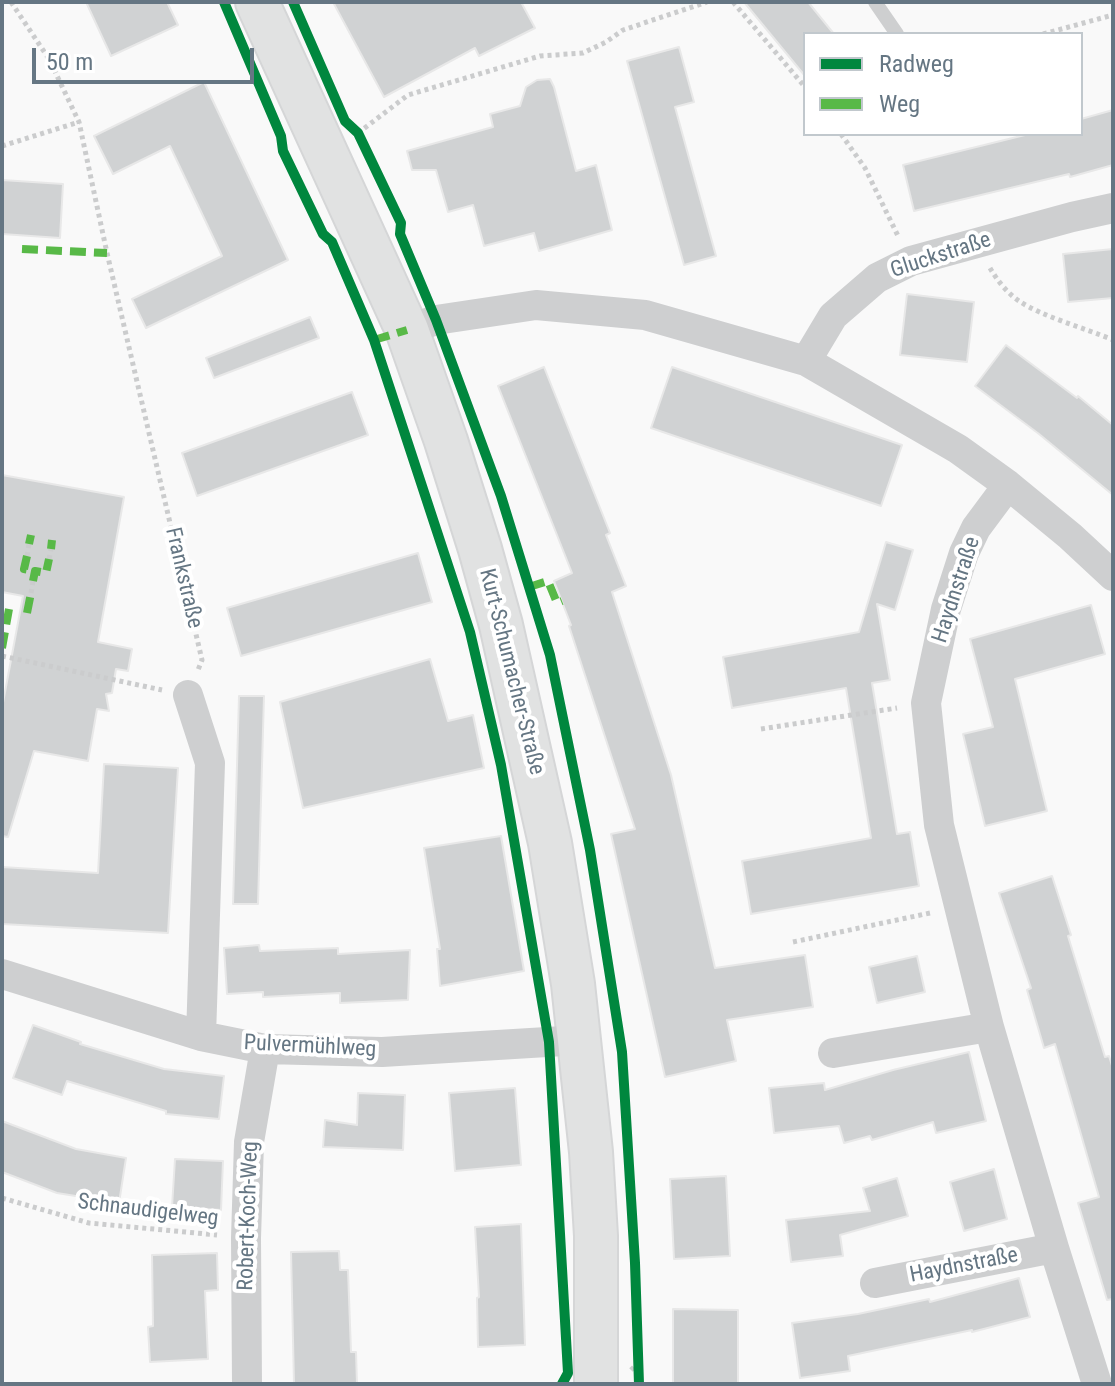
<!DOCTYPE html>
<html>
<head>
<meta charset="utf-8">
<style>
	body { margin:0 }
	#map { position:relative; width:1115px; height:1386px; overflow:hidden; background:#f9f9f9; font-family:"Roboto Condensed",sans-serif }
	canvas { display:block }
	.frame { position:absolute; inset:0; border:4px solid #657683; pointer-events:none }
	.legend { position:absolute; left:803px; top:32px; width:280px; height:104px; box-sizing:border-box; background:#fff; border:2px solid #c1c8cd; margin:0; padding:10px 14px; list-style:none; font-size:24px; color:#657683 }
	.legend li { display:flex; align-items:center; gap:16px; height:40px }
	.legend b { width:40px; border:2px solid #c1c8cd }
	.scale { position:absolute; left:32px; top:48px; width:222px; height:36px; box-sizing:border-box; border:4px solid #657683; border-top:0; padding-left:10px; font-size:24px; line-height:28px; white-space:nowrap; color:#657683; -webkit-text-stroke:6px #fff; paint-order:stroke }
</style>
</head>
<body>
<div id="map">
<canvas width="1115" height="1386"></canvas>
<div class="frame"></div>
<ul class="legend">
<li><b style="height:10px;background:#00873e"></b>Radweg</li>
<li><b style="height:10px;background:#58b947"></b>Weg</li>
</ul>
<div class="scale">50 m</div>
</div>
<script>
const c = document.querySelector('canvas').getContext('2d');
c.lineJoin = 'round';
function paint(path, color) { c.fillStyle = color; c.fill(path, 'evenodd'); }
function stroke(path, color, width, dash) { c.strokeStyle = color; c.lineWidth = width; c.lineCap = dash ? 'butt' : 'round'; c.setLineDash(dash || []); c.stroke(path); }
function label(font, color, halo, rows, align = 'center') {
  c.font = font + ' "Roboto Condensed",sans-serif'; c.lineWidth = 8; c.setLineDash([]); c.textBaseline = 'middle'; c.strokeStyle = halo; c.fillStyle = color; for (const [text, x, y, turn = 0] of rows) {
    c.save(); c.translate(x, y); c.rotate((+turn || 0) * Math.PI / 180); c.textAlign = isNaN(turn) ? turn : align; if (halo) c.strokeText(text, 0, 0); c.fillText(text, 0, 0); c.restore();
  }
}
const building = new Path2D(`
	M86,2h81l11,23 -67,31z
	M333,2h188l14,26 -56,28 -4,-8 -91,49z
	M744,2h64l26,32h-29v42z
	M679,47l15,55 -19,5 41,149 -32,9 -57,-204z
	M550,79l4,8 22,84 20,-6 16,65 -73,21 -5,-18 -50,13 -11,-41 -25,7 -12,-42h-24l-5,-19 86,-24 -3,-13 30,-8 6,-19 11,-7z
	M204,82l84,178 -142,68 -14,-29 90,-43 -52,-110 -57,28 -19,-38z
	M1113,110v55l-43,12 -1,-3 -155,37 -11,-46 126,-31h52v-15z
	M2,180l61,4 -3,54 -58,-4z
	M1113,249v49l-45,4 -5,-48z
	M907,294l67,8 -7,60 -67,-7z
	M310,317l9,21 -105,40 -8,-20z
	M1006,345l71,53 1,-2 35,29v70l-74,-61 -64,-48z
	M544,367l66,166 -4,2 20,51 -14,6 59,183 44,193 90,-13 8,52 -86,13 9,41 -71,16 -54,-243 24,-5 -66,-203 2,-1 -17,-44 18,-8 -74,-187z
	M672,367l230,78 -21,61 -230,-78z
	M352,392l16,43 -171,61 -15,-43z
	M2,475l122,22 -26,145 34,7 -4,22 -12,-2 -4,24 -6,1 3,17 -12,-2 -9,52 -54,-10 -26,86 -6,-1v-128l21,-112 -21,-4z
	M886,542l27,8 -18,60 -18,-6 13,76 -18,3 25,151 13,-2 9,54 -168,28 -9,-53 129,-23 -25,-150 -114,20 -9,-51 136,-25z
	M418,553l14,49 -191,54 -14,-48z
	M1091,605l14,49 -90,25 32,132 -62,15 -22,-92 30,-7 -23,-88z
	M430,659l18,62 25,-6 11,53 -181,40 -23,-106z
	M239,696h25l-6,208h-25z
	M104,764l74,4 -10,165 -166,-9v-57l96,6z
	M501,836l23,135 -84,15 -3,-37h3l-16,-101z
	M1052,876l19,59 -3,1 37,121 4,-1 4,13v230l-6,1 -29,-97 21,-6 -44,-153 -11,4 -17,-58 4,-2 -32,-95z
	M259,945l1,6 78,-3v6l72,-4 -2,50 -68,3v-10l-77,4v-5l-36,2 -3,-46z
	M917,956l8,36 -48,11 -8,-36z
	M33,1025l48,17 -1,2 84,25 60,7 -5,43 -53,-5v-3l-99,-30 -5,14 -49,-17z
	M969,1052l17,69 -50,12 -3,-11 -61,18 -2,-4 -26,7 -5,-17 -65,7 -5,-45 55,-5 1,7 68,-20z
	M515,1088l6,77 -66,6 -6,-78z
	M358,1093l47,2 -2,55 -80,-3 2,-27 32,5z
	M2,1121l74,28 50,9 -7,45 -62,-10 -55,-21z
	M175,1159l48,2 -2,49 -49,-3z
	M994,1169l13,50 -43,12 -14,-49z
	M726,1176l4,80 -56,3 -4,-80z
	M897,1178l11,38 -68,19 3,21 -52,6 -5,-42 84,-9 -7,-23z
	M521,1224l4,121 -47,2 -1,-49 2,-1 -4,-70z
	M339,1251l1,19h8l3,82h5l1,32h-63l-3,-132z
	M217,1253l1,37 -13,1 3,68 -58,3 -2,-35 5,-1 -1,-71z
	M1019,1278l11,39 -58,15v-2l-124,26 2,15 -50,7 -8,-55 66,-9 71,-15 1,3z
	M673,1309l65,1v74h-65z`);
paint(building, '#d0d2d3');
stroke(building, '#e8e8e8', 2);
const secondary = new Path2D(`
	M257,2l150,328 39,111 34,108 21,76 49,218 23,141 18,168 5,84v148`);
stroke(secondary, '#d5d6d7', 46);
stroke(new Path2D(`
	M11,2l38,57 30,63 28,131 95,407 -4,10
	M733,2l72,85
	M1043,34l70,-19
	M358,133l50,-38 132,-39 43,-3 23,-11 17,-12 84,-28
	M841,134l24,34 34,70
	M2,146l77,-24
	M990,268c7,12 17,25 29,33 24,16 66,27 94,39
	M27,556l2,-12
	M49,559l2,-10
	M31,593l2,-12
	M2,656l160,34
	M761,729l136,-21
	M793,942l137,-29
	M2,1198l87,25 128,12
	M631,1370l9,-9`), '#cbcccd', 5, [4, 4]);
stroke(new Path2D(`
	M875,2l22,32`), '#cecfd0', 14);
stroke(new Path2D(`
	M407,330l29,-10 100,-15 109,10 161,46 152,88 50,36 62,51 43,40
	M806,361l27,-45 44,-38 34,-17 161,-44 41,-9
	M1008,485l-32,43 -12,25 -18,56 -20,94 13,122 50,202 65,221 43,136
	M188,695l22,68 -9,273
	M2,974l199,62 64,13 117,3 198,-12
	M833,1053l156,-26
	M875,1283l179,-35
	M247,1384l-1,-146 3,-96 16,-93`), '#cecfd0', 30);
stroke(secondary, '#e1e2e2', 42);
stroke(new Path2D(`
	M22,249l85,4
	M374,340l33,-10
	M29,544l2,-9
	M51,549l1,-9
	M27,556l-3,13 11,2
	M33,581l2,-10 11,2 3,-14
	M529,587l19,-6 9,22 5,-2
	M27,613l4,-20
	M2,648l7,-39`), '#58b947', 8, [16, 8]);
stroke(new Path2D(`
	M224,2l57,134 2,15 40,83 9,8 42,98 96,292 31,133 48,277 19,331 -6,11
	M293,2l52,119 13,12 43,90 -1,11 36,86 65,176 49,159 40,195 32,202 13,211 4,121`), '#00873e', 10);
label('22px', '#657683', '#fff', [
	["Gluckstraße",941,256,-18],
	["Frankstraße",183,578,77],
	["Haydnstraße",957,590,-72],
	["Kurt-Schumacher-Straße",511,672,76],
	["Pulvermühlweg",310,1047,3],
	["Schnaudigelweg",148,1211,7],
	["Robert-Koch-Weg",249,1216,-88],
	["Haydnstraße",964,1266,-11]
]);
</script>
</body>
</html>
